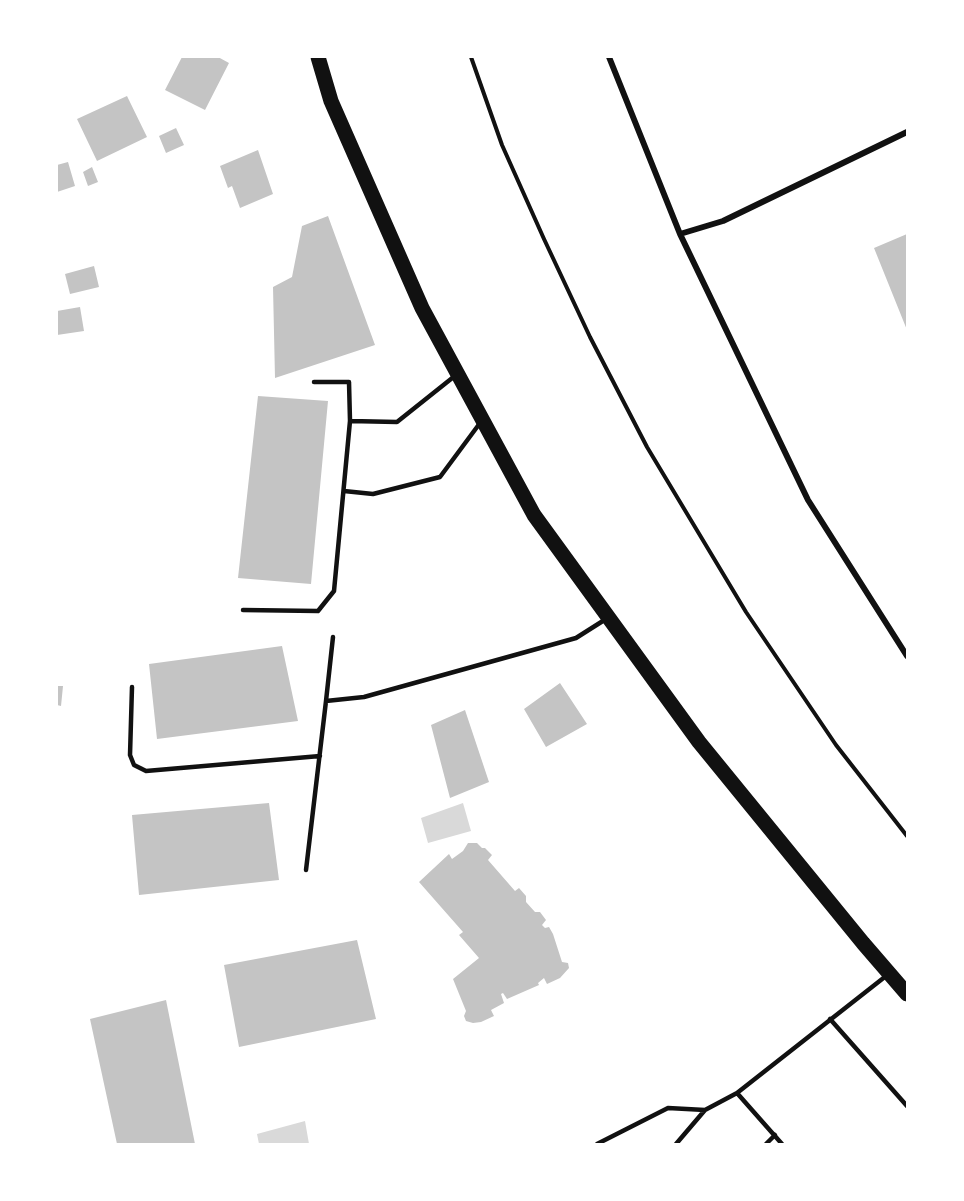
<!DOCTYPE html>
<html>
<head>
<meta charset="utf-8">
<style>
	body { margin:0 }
	#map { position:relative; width:964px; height:1201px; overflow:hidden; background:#fff; font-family:Manrope,sans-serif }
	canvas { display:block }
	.frame { position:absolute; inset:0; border:58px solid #fff; pointer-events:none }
</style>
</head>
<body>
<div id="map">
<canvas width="964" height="1201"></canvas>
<div class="frame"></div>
</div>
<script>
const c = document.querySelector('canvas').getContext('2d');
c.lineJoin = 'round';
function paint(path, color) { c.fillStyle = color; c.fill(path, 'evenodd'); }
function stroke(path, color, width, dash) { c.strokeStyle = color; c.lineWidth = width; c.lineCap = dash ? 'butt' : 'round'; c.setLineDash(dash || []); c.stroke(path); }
paint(new Path2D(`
	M463,803l8,28 -43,12 -7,-25z
	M305,1121l4,23h-50l-2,-10z`), '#d9d9d9');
paint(new Path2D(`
	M182,57h36l11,6 -24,47 -40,-20z
	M127,96l20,41 -50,24 -20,-42z
	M176,128l8,17 -18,8 -7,-17z
	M258,150l15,44 -33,14 -8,-22 -4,2 -8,-22z
	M68,162l7,24 -18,6v-27z
	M92,167l6,15 -10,4 -5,-14z
	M328,216l47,129 -100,33 -2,-91 19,-10 10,-51z
	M907,234v96l-33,-82z
	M94,266l5,21 -29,7 -5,-20z
	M80,307l4,24 -27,4v-24z
	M258,396l70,5 -17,183 -73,-6z
	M282,646l16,75 -141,18 -8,-75z
	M560,683l27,41 -41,23 -22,-38z
	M57,686h6l-2,20 -4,-1z
	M465,710l24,72 -39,16 -19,-73z
	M269,803l10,77 -140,15 -7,-80z
	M468,843h9l5,5h3l7,7 -4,5 27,31 4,-3 7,8v6l9,10h5l6,8 -4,5 3,3 4,-1 4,7 9,28 6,1 1,5 -9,10 -13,6 -3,-6 -6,5 1,2 -32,14 -4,-6 -2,1 3,9 -13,7 3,6 -13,6 -8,1 -7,-2 -2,-5 2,-5 -13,-32 26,-21 -20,-23 4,-3 -44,-50 30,-28 3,5 11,-8z
	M357,940l19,79 -137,28 -15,-82z
	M166,1000l29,144h-78l-27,-125z`), '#c4c4c4');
stroke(new Path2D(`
	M471,57l31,88 42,94 46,98 57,110 99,165 90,133 71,91`), '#111', 4);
stroke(new Path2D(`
	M350,421l47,1 59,-47
	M344,491l29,3 67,-17 40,-54
	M243,610l75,1 16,-20 16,-170 -1,-39h-35
	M333,637l-7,64 38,-4 212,-59 30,-19
	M132,687l-2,68 4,10 12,6 174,-15
	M306,870l20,-169
	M830,1019l77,87
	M597,1144l71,-36 37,2 32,-17
	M676,1144l29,-34
	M766,1144l9,-9
	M782,1144l-45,-51 149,-117`), '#111', 4.5);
stroke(new Path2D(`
	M609,57l71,177 128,266 99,156
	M680,234l43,-13 184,-89`), '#111', 6);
stroke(new Path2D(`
	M318,57l13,44 91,207 112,207 165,227 164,201 44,51`), '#111', 15);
</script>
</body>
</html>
